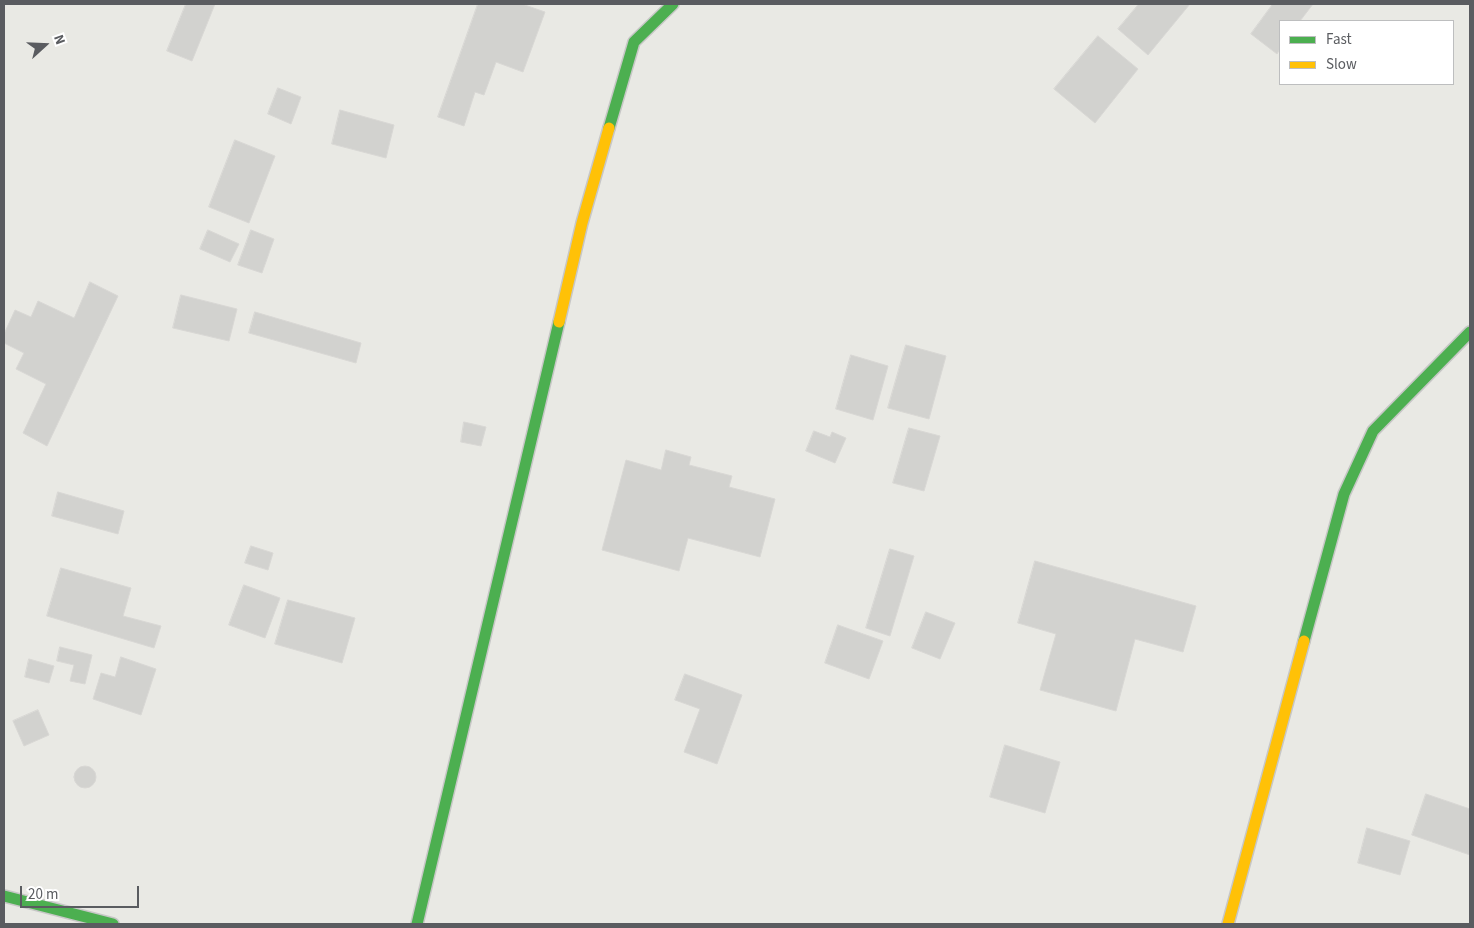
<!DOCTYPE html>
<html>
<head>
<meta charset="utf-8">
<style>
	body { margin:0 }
	#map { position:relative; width:1474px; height:928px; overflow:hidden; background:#e9e9e4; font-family:"Source Sans 3",sans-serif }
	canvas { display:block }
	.frame { position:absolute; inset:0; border:5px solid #5a5c60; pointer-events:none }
	.legend { position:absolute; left:1279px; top:20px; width:175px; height:65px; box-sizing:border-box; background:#fff; border:1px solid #bdbebf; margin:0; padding:6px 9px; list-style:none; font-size:15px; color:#5a5c60 }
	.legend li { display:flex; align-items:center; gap:10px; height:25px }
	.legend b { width:25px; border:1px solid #bdbebf }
	.north { position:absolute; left:20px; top:20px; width:50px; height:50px; -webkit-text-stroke:4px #fff; paint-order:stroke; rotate:70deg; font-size:14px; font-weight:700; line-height:20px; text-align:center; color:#5a5c60 }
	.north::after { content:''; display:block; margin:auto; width:18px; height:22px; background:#5a5c60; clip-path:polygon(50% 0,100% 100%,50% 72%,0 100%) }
	.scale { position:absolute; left:20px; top:886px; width:119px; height:22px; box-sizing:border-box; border:2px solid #5a5c60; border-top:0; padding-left:6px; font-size:15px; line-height:18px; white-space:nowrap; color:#5a5c60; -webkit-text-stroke:4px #fff; paint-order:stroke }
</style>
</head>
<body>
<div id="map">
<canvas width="1474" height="928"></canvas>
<div class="frame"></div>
<ul class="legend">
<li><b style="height:6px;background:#4caf50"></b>Fast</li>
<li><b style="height:6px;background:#ffc107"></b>Slow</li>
</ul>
<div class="north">N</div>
<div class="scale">20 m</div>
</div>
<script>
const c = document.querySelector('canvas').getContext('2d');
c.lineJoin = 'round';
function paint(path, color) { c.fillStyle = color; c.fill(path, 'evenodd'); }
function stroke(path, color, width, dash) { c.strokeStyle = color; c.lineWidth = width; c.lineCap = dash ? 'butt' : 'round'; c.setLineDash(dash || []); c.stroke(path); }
const building = new Path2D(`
	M186,4h29l-23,57 -25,-10z
	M478,4h44l23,8 -22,60 -27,-10 -12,33 -9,-3 -11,34 -26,-9z
	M1139,4h51l-42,51 -30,-26z
	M1273,4h40l-13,17h-20v28l-3,5 -26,-20z
	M1098,36l40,33 -43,54 -41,-34z
	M278,88l23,9 -10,27 -23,-10z
	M340,110l54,15 -8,33 -54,-14z
	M235,140l40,16 -26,67 -40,-16z
	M208,230l31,14 -9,18 -30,-13z
	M251,230l23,9 -12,34 -24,-8z
	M90,282l28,14 -71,150 -24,-13 23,-49 -30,-15 8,-16 -20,-10v-9l11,-24 16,7 7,-16 36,17z
	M181,295l56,14 -8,32 -56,-13z
	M255,312l106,31 -5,20 -107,-30z
	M906,345l40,11 -17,63 -41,-11z
	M851,355l37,11 -15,54 -37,-11z
	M464,422l22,5 -5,19 -20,-4z
	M909,428l31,8 -16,55 -31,-8z
	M814,431l16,6 2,-5 14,6 -11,25 -29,-12z
	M666,450l25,7 -2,8 43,11 -3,11 46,12 -15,58 -72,-19 -9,33 -77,-21 24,-90 35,10z
	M58,492l66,19 -6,23 -66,-18z
	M251,546l22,7 -5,17 -23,-7z
	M890,549l24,7 -24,80 -24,-8z
	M1035,561l161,45 -13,46 -48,-13 -19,72 -76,-21 16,-56 -38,-11z
	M61,568l70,20 -8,28 38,10 -7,22 -107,-32z
	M244,585l36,13 -15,40 -36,-13z
	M288,600l67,18 -13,45 -67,-19z
	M926,612l29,11 -15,36 -28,-11z
	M838,625l45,16 -14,38 -44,-16z
	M60,647l32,8 -7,29 -15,-3 4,-16 -17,-4z
	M121,657l35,12 -15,46 -48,-16 8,-26 14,4z
	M29,659l25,7 -5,17 -24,-6z
	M685,674l57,21 -25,69 -33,-12 16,-43 -25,-9z
	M38,710l11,25 -25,11 -11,-25z
	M1005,745l55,17 -15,51 -55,-16z
	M74 777a11 11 0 1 1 22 0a11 11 0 1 1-22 0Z
	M1426,794l44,15v46l-58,-20z
	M1367,828l43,13 -10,34 -42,-12z`);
paint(building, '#d2d2cf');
stroke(building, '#d8d7d4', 1);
const fast = new Path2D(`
	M609,128l25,-86 39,-38
	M1304,641l40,-147 29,-63 97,-99
	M4,896l109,28
	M417,924l142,-602`);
const slow = new Path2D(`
	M559,322l23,-99 27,-95
	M1228,924l76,-283`);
stroke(fast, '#c7c7c6', 14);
stroke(slow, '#c7c7c6', 14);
stroke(fast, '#4caf50', 11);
stroke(slow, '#ffc107', 11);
</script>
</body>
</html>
